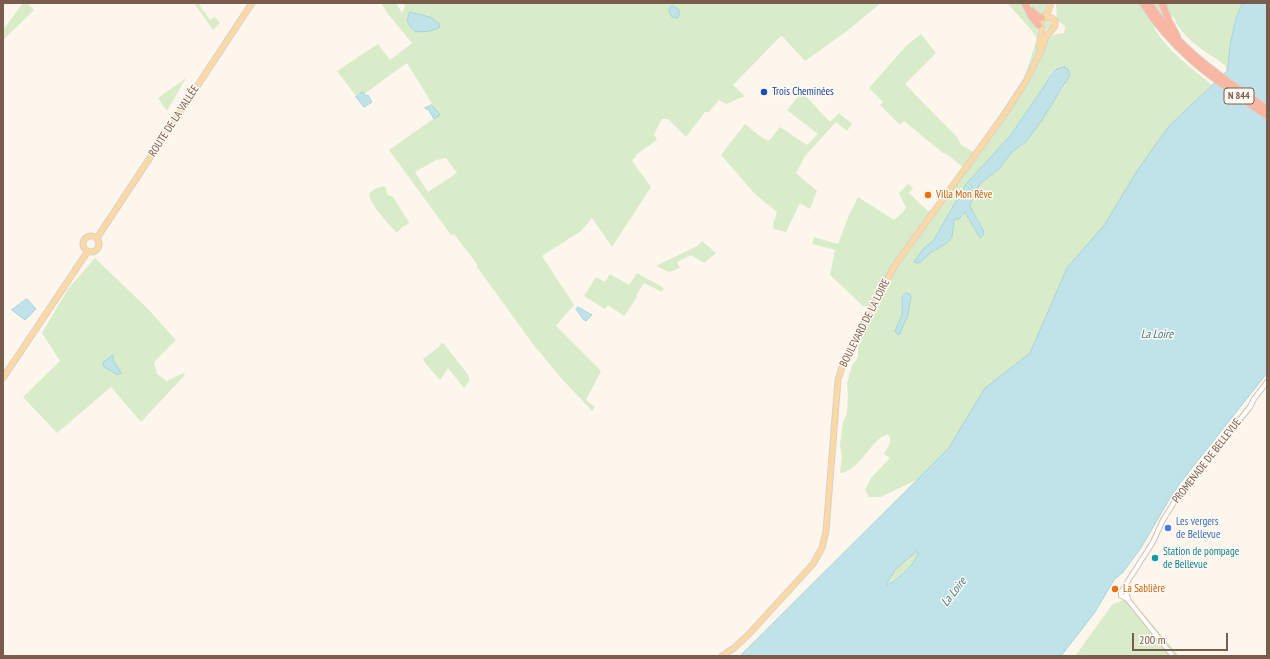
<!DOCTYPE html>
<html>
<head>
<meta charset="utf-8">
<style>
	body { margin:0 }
	#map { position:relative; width:1270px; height:659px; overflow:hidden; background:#fdf6ec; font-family:"PT Sans Narrow",sans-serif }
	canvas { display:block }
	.frame { position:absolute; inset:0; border:4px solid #7a5c4d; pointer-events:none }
	.scale { position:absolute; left:1132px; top:633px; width:96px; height:18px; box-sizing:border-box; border:2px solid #7a5c4d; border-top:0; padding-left:5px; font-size:12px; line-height:14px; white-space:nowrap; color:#7a5c4d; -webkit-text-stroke:3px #fffaf3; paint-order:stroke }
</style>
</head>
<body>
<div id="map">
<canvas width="1270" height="659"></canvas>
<div class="frame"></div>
<div class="scale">200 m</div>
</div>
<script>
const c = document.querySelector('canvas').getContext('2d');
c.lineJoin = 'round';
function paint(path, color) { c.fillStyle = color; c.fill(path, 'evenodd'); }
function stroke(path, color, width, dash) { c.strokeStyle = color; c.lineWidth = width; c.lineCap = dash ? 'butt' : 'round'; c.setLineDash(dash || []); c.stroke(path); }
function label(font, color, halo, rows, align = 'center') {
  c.font = font + ' "PT Sans Narrow",sans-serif'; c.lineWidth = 3; c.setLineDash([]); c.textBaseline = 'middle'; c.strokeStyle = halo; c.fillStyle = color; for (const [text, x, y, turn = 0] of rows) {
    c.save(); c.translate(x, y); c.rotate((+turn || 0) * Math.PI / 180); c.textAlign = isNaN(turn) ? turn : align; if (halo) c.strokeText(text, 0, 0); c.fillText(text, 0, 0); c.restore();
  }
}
paint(new Path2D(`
	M23,3h5v1l6,6 -31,30v-10z
	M194,3h4l12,17 5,-3 5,6 -7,7z
	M381,3h15l6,10 3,-7 -2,-3h478l-34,28 -42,30 -23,-25 -3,2 -46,47 12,11 -19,8 -7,-4 -10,12h-4l-19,25 -18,-18h-6l-8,15 3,6 -20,14 -5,7 19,26 -39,60 -20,-29 -11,13 -39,25 32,49 -18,21 45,45 -15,29 9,7 -3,4 -31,-33 -28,-34 -56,-77v-3l-23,-30 -3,1 -62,-85 50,-35 -32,-52 -43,31 -2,-2 -6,4 -19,-25 41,-27 12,16 22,-17 -24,-29zM410,12l20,5 6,4 -27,5 -2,-7zM446,158l11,15 -29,19 -13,-20 21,-12z
	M1007,3h14c2,4 3,8 5,12 7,10 14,8 11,24l-4,-7z
	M1030,3h17l-2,11h-8l-3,-3z
	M1056,3h187l-7,15 -6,27 -2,21 -1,5 -2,-6c-20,-14 -42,-25 -52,-49l-19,12c14,23 37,40 58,57l-43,41 -32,45 -32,53 -38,44 -37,85 -45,35 -37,61 -30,30 -37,18h-12l-4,-7 6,-12 19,-20 -6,-4c4,-7 9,-12 4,-20 -2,1 -6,2 -8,4 -11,9 -25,35 -40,35l2,-17 -2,-10 3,-24 4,-9 1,-18 -1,-12 5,-17 6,-9v-14l18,-34 -7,-3h-6l-33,-31 5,-25 -23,-6 2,-7 24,7 11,-29 9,-18 36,23 8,-7 4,-5 -7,-15 9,-9 5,4 -4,5 19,18 5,-2 30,-42 -18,-14h-2l-39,-32 -4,4 -20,-20 3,-3 -14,-14 37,-42 15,-12 15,19 -31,31 52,53 4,8 13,7 50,-73 12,-37 10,2c4,-9 8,-10 18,-11l1,-7 -8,-6zM1055,69l10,16 -40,59 -13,8 -13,17 -17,13 -6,7 -9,-5 43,-48 37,-54 3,-9zM966,185l5,17 -1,5 12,20 2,8 -9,-5 -10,-18 -3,5 -8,3 -2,17 -5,6 -17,10 -10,10 4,-15 9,-7zM909,293l2,3 -4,23 -2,2 -5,13v-16l2,-3 -1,-12 1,-6 2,-3z
	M1042.5 25a4.5 4.5 0 1 1 9 0a4.5 4.5 0 1 1-9 0Z
	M186,78l-19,33 -9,-13z
	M802,92l28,30 9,-9 13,11 -5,7 -11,-9 -31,34 -9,17 21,18 -7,18 -10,-6 -14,29 -12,-3 -1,-5 4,-12 -22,-18 -34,-39 24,-31 16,13 8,4 11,-14 27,18 11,-11 -31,-24z
	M383,186l3,1 1,7 6,3 16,25 -1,2 -6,3 -5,6c-8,-9 -27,-28 -28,-39 6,-7 8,-5 14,-8z
	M702,241l14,12 -12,10 -13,-8 -14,7 3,6 -11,4 -13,-6 41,-20z
	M95,258l53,51 28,31 -22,22 3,12 10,7 16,-8 2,2 -44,47 -30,-35 -54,46 -34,-36 37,-36 -18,-28 26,-44z
	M637,273l27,15 -2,4 -18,-9 -8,13 1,1 -13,19 -16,-11 -3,4 -21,-13 12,-19 9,5 5,-8 19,11z
	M441,343l3,1 25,32v5l-5,7 -16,-20 -8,12 -15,-17 -2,-4 16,-12z
	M916,552h2c-2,13 -21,26 -31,33v-2l7,-13z
	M1123,600h9l47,56h-104l37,-51z`), '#d8ecc9');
const water = new Path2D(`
	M1243,3h24v370l-87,110 -10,15 -29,50 -18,24 -9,8 -19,32 -34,44h-321l208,-207 37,-61 45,-35 37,-85 38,-44 32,-53 32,-45 58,-55 1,-5 2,-21 6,-27zM916,552h2c-2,12 -21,28 -31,33v-2l8,-13z
	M673,6l6,4v6l-2,2 -5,-1 -3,-6 1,-4z
	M410,12l20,5 9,6 1,4c-7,4 -18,6 -25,4 -7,-5 -10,-11 -5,-19z
	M1064,67l4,2 2,6 -28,45 -16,22 -14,10 -13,17 -17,13 -6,8 -9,-7 43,-47 37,-54c4,-10 7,-13 17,-15z
	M363,92l3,4 2,-1 4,7 -8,5 -8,-10z
	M432,105l8,10 -6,4 -6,-10h-2l-1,-1z
	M966,185l9,7 -5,13c3,11 12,19 14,29l-4,4 -15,-26 -5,6 -6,2 -2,17 -5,6 -17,10 -10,10 -6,-1 10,-14 9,-7z
	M906,293l4,1 1,3 -4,22 -2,2 -5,13 -2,1 -3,-4 7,-16v-18z
	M27,299l9,10 -11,11 -13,-10z
	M578,307l14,8 -6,6 -3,-2 -7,-10z
	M113,355v5l8,13 -3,2 -14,-8 -1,-4z`);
paint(water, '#bfe3e8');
stroke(water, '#a5d3da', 1);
const minor = new Path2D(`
	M1127,586l-1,7 3,8
	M1124,597l-3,-1v-4l32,-50 10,-22 14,-22 73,-91 4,-8 13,-17
	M1124,597l5,4 44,55`);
const major = new Path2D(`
	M1039,47l3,-17 -2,-7 8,-11 3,-9
	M83 244a8 8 0 1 1 16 0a8 8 0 1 1-16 0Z
	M97,238l155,-235
	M3,378l85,-127
	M722,656l12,-8 15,-14 64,-70 9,-16 4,-17 12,-151 7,-22 50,-93 109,-150 22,-34 15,-30 5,-14 9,-11v-5l-3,-3 -7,-1`);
const highway = new Path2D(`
	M1025,3l6,13 8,9
	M1143,3c31,51 76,79 124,113
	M1149,3c29,47 74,75 118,106
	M1162,3l6,16 9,17
	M1032,11l5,5 5,2`);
stroke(minor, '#d1beb0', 6);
stroke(major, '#dad1cd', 7);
stroke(highway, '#dad1cd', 8);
stroke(minor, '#fff', 4);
stroke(major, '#fbd9a5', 5);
stroke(highway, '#f7b7a3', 6);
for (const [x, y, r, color] of [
	[764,92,4,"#1a4fb4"],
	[928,195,4,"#e8710a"],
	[1168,528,4,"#3f7fe0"],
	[1155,558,4,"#0f9aa8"],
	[1115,589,4,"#e8710a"]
]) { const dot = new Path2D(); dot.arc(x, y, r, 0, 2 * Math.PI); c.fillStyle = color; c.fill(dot); stroke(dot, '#fffaf3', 1.5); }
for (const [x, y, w] of [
	[1239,96,30]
]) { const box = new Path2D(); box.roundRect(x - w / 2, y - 8, w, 16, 3); c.fillStyle = '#fffaf3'; c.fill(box); stroke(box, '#7a5c4d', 1); }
label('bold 10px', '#7a5c4d', null, [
	["N 844",1239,96]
]);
label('11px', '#164399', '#fffaf3', [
	["Trois Cheminées",772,92]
], 'left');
label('11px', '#7a5c4d', '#fffaf3', [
	["ROUTE DE LA VALLÉE",174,121,-57],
	["BOULEVARD DE LA LOIRE",865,323,-63],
	["PROMENADE DE BELLEVUE",1207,461,-52]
]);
label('11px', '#c56008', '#fffaf3', [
	["Villa Mon Rêve",936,195],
	["La Sablière",1123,589]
], 'left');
label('11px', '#366cbe', '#fffaf3', [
	["Les vergers",1176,522],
	["de Bellevue",1176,535]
], 'left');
label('11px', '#0d838f', '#fffaf3', [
	["Station de pompage",1163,552],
	["de Bellevue",1163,565]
], 'left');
label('italic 12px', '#437c86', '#fffaf3', [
	["La Loire",1157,335],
	["La Loire",954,592,-52]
]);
</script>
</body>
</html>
